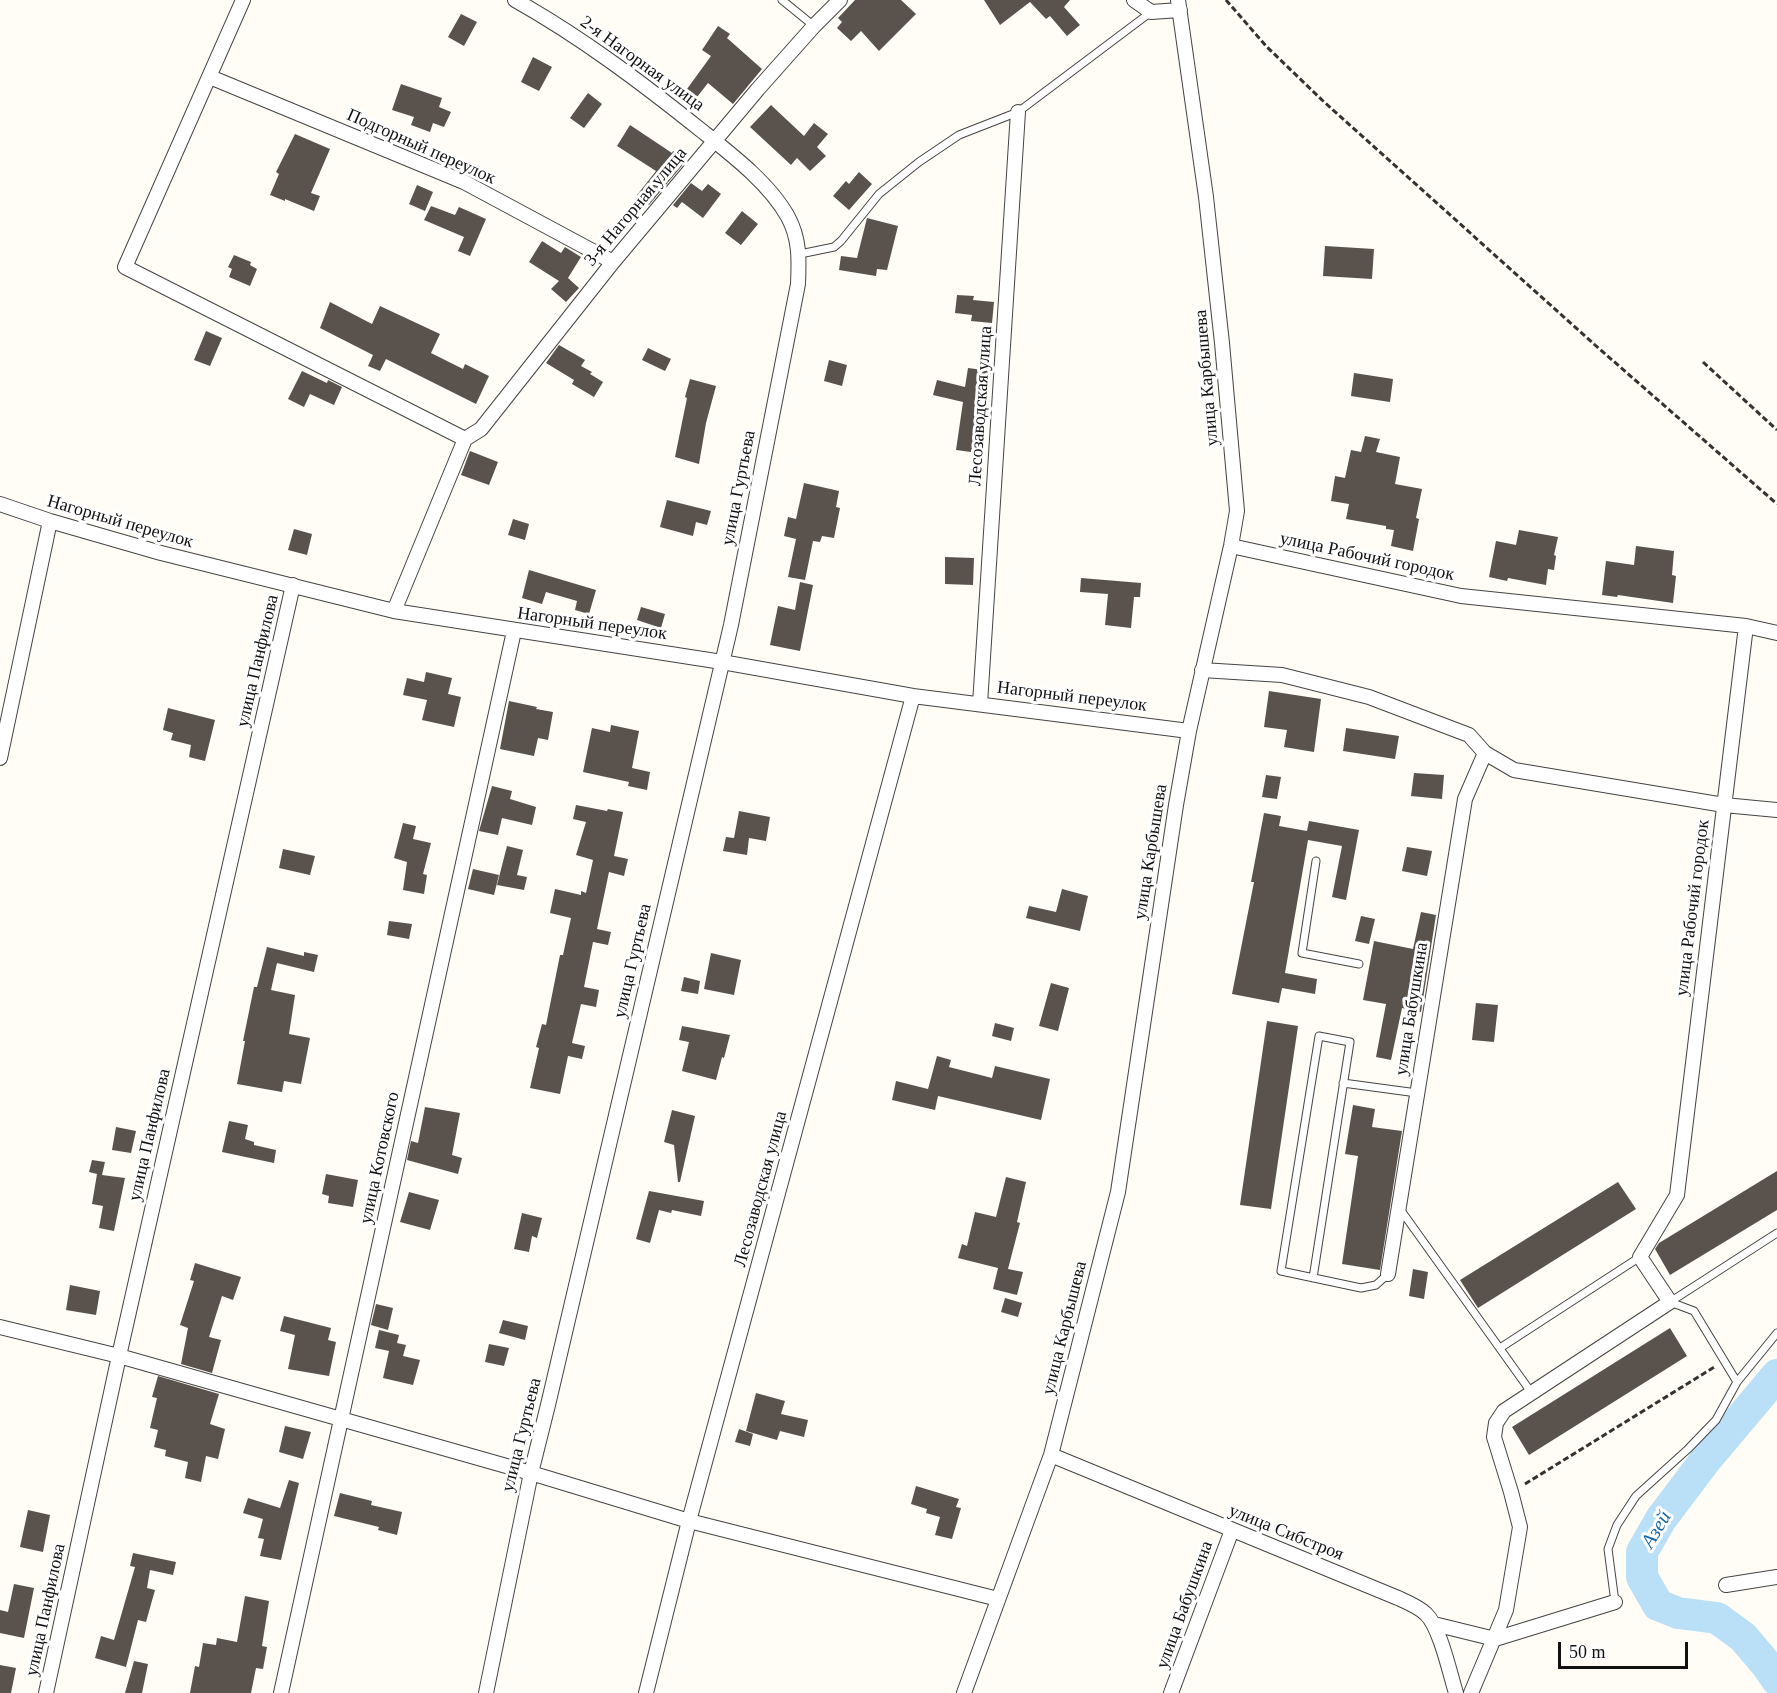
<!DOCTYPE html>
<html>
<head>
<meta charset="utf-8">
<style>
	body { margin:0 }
	#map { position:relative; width:1777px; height:1693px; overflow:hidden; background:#fffdf5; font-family:"Times New Roman",serif }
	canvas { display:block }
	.scale { position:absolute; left:1558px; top:1642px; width:130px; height:27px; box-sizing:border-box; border:3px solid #111; border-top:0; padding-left:8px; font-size:18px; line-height:21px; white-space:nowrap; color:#111; -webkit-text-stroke:4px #fff; paint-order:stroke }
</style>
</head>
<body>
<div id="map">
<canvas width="1777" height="1693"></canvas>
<div class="scale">50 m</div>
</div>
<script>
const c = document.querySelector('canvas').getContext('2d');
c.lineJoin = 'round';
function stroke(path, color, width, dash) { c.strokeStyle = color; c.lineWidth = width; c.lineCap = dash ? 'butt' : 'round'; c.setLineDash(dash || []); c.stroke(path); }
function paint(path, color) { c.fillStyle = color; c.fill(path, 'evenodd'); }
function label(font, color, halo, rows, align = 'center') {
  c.font = font + ' "Times New Roman",serif'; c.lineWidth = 6; c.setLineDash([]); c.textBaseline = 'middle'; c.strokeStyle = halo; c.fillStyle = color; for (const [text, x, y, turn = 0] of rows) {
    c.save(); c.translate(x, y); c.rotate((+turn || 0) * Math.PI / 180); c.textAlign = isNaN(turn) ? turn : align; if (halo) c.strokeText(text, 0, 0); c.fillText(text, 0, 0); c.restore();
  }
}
stroke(new Path2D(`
	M1777,1375l-73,87 -43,57 -19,33v25l16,28 20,8 39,5 26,19 23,27 11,16`), '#b9e0f7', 32);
paint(new Path2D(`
	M855,0h46l15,14 -37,37 -18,-20 -10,10 -14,-13 5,-6 -4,-4z
	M984,0h86l-6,7 16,18 -13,11 -17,-20 -4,3 -16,-17 -30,23z
	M461,14l16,8 -13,24 -16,-9z
	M718,26l12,8 -3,4 35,31 -29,35 -25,-21 -11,14 -10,-8 24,-33 -9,-6z
	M533,57l19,10 -13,24 -18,-9z
	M401,84l41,14 -3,9 12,5 -7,15 -11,-4 -3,9 -19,-7 3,-8 -22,-7z
	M588,93l14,11 -18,24 -14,-10z
	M771,105l33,31 10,-13 14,11 -11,13 9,9 -16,15 -13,-13 -6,7 -41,-38z
	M630,125l42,28 1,-2 13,10 -37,44 -12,-10 19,-24 -39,-25z
	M295,134l35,15 -19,44 9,3 -6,15 -29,-12v2l-15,-6 9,-21 -3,-2z
	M859,172l13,12 -23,26 -16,-14 13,-15 3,3z
	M691,183l11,8 6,-7 13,10 -18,24 -21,-16 -5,6 -4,-3z
	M417,185l16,7 -8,19 -16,-7z
	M431,206l24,9 4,-8 27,12 -16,37 -12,-5 6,-14 -40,-17z
	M742,211l16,13 -17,21 -16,-12z
	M867,218l31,8 -11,44 -10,-1 -1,7 -37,-6 2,-14 16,2z
	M542,241l19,12 4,-6 16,10 -13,21 11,10 -13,14 -15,-13 8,-8 -30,-19z
	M1325,246l49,3 -2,30 -49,-3z
	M234,255l17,7 -1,3 7,4 -7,17 -21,-9 3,-8 -4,-2z
	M957,295l17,1 -1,4 21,2 -2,21 -21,-2 1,-6 -17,-2z
	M330,302l42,22 8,-18 60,28 -9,19 32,16 2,-5 24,12 -13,28 -90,-45 -6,12 -12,-5 5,-11 -53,-27z
	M206,331l16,7 -12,28 -16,-6z
	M559,345l26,15 -4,6 11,6 -2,2 13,8 -9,15 -22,-13 2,-4 -28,-17z
	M648,348l23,11 -6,12 -23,-11z
	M829,360l18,5 -5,21 -18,-5z
	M968,368l23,3 -9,57 2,1 -3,17 -8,-2 -2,8 -15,-2 7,-48 -30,-7 4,-15 28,7z
	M302,371l25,12 1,-3 14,7 -8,18 -24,-11 -6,13 -16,-8z
	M1354,373l39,6 -3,23 -39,-6z
	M690,379l26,7 -10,37 -7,41 -24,-7 12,-59 -2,-1z
	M1365,436l15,3 -4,13 24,5 -5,27 27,5 -6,29 3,1 -6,32 -22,-5 3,-16 -8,-1v-3l-40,-7 3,-15 -18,-3 4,-25 10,2 6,-28 10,2z
	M470,451l28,11 -9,23 -28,-10z
	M804,483l35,8 -3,16 4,1 -6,30 -12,-2 -2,6 -7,-1 -8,39 -17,-3 8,-38 -12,-3 4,-19 8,2z
	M667,500l44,11 -4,14 -11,-3 -3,14 -33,-9z
	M513,519l16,5 -4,16 -17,-5z
	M294,529l18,5 -5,21 -19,-5z
	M1519,530l39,7 -4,18 2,1 -2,14 -6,-1 -2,16 -38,-7 -1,3 -18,-4 7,-36 20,4z
	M1636,546l38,5 -2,24 4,1 -3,27 -55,-8 -1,2 -15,-2 4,-34 28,4z
	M945,557l29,1 -1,27 -28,-1z
	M529,570l67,20 -7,24 -14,-4 2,-9 -31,-9 -4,12 -20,-6z
	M1081,578l60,5 -1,14h-6l-3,31 -26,-3 3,-31 -28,-2z
	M800,582l13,3 -13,66 -30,-6 8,-39 17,4z
	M641,607l24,7 -4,14 -24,-8z
	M426,672l26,6 -4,16 13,3 -7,30 -32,-7 5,-20 -24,-5 4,-17 17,4z
	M1269,691l52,8 -7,53 -30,-5 3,-17 -23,-3z
	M509,701l28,6 -1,2 17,3 -5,28 -10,-2 -4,18 -34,-7z
	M168,708l47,12 -10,41 -16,-4 2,-12 -20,-5 2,-7 -10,-3z
	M611,725l28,6 -7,37 18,4 -3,18 -19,-4 1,-4 -46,-10 9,-44 18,4z
	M1346,728l53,8 -4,23 -52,-8z
	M1414,773l30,2 -2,24 -31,-3z
	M1266,775l15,2 -4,22 -15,-2z
	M492,786l20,5 -2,8 26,8 -4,18 -30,-7 -4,17 -19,-4z
	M576,805l31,6 1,-2 15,3 -9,44 14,3 -4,17 -15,-4 -12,57 14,3 -3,13 -15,-3 -9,45 15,3 -3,17 -15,-3 -9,39 13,3 -3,13 -14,-3 -8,38 -30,-6 9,-40 -3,-1 6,-23 4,1 14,-70h3l8,-37 -21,-5 5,-24 26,6v-4l5,2 7,-33 -17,-5 10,-33 -13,-3z
	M739,811l31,6 -4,24 -17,-3 -2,17 -24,-4 3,-14 8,1z
	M1264,813l17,3 -2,10 28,5 2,-10 50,9 -13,70 -14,-3 10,-51 -34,-6 -23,133 32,6 -2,15 -33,-6 -3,15 -47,-9 22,-112h-3z
	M403,823l13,3 -3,13 18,4 -8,31 4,1 -3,19 -21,-4 4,-28 -13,-4z
	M507,846l16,4 -6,25 10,2 -3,13 -27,-5z
	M1407,847l25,4 -5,25 -25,-5z
	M283,849l32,7 -5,19 -31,-7z
	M473,869l26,6 -5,20 -26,-6z
	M1062,889l26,7 -8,35 -54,-13 3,-12 27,6z
	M1421,912l15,3 -15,97 -19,-4 -11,52 -15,-3 10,-53 -23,-4 11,-59 39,8z
	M1361,916l14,3 -6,25 -14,-3z
	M389,921l23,3 -3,15 -22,-4z
	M267,947l37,9v-4l14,3 -4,17 -37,-9 -6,27 24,5 -6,39 21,4 -9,46 -17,-3 -2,11 -45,-8 8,-43h-2l11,-54h3z
	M711,953l30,7 -7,35 -30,-6z
	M684,977l16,4 -2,13 -17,-3z
	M1051,983l18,5 -11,43 -19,-5z
	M1476,1003l22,2 -4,37 -22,-2z
	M1267,1021l31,5 -27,183 -31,-4z
	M995,1023l19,5 -3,13 -19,-5z
	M682,1026l48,9 -6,23 -2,-1 -6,23 -34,-9 7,-29 -10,-2z
	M937,1056l14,4 -2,7 43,11 3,-12 55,13 -9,41 -103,-24 -3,14 -43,-10 4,-19 32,8z
	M1353,1105l22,4 -3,18 30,4 -22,139 -38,-6 16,-108 -13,-2z
	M425,1107l35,6 -8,42 10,3 -4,16 -51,-14 4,-19 7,2z
	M672,1110l23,6 -15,66h-2l-4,-37 -10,-3z
	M229,1121l19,4 -3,14 9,3v3l22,5 -2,13 -52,-11z
	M116,1127l20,4 -5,22 -19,-3z
	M92,1160l13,2 -3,13 23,3 -11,53 -15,-3 4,-22 -11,-2 5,-30 -8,-2z
	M1777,1171v39l-107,65 -15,-26 4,-6z
	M326,1174l32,6 -5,27 -25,-4 1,-7 -7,-2z
	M1006,1177l20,5 -9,40 3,1 -12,46 15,3 -6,23 -24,-6 5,-21 -40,-10 4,-14 5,2 8,-34 21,5z
	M1618,1182l18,27 -158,99 -18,-28z
	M649,1191l55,10 -3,15 -29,-6 -1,3 -12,-3 -9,33 -14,-4z
	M409,1192l30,8 -9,30 -30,-8z
	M522,1213l20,5 -5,20 -5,-2 -3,16 -15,-3z
	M195,1263l46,14 -8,23 -11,-4 -13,41 12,3 -9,33 -31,-9 7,-36 -8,-3 14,-44 -4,-1z
	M1413,1269l15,3 -4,27 -15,-3z
	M70,1285l30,6 -4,24 -30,-5z
	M1005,1298l17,5 -4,14 -17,-5z
	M376,1304l17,4 -5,22 -17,-5z
	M284,1316l47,12 -3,12 8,2 -7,34 -41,-7 7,-34 -15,-4z
	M503,1320l25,6 -3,14 -26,-7z
	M1670,1328l17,28 -158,99 -17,-28z
	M379,1330l20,5 -2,8 9,2 -3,11 17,4 -7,25 -30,-7 6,-27 -14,-3z
	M489,1344l20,4 -5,18 -19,-4z
	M158,1376l61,18 -9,30 15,5 -7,30 -12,-3 -5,26 -16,-4 3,-16 -23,-6 1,-6 -12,-3 4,-17 -8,-2 7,-30 -5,-1z
	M756,1393l29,8 -4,13 27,6 -4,17 -24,-6 -3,9 -31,-9z
	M285,1426l26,6 -8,27 -24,-7z
	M739,1429l14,5 -3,12 -15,-4z
	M289,1480l10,3 -18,77 -21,-4 4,-17 -6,-1 5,-19 -20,-6 5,-15 32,10z
	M916,1486l43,13 -3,8 5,1 -9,31 -17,-4 5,-18 -14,-4 1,-4 -16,-5z
	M340,1493l32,8 -1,4 31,7 -5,23 -19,-5 1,-3 -45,-11z
	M28,1510l22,5 -7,37 -23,-5z
	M133,1553l43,9 -3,13 -23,-5 -3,18 8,2 -9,32 -8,-2 -12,47 -31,-9 6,-22 13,4 21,-73 -5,-1z
	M14,1584l20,4 -10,50 -24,-5v-23l8,2z
	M245,1596l24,5 -7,45 5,1 -4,22 -7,-1 -5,25h-61l5,-27 4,1 4,-24 13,2 1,-7 20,4z
	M134,1661l14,3 -6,29h-17z
	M0,1665l16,3 -5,25h-11z`), '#5a524d');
const service = new Path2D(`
	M782,0l32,26
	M800,254l34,-7 7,-6 38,-47 40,-32 40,-27 59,-23 133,-100
	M1316,861l-14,92 57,11
	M1343,1083l74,10
	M1400,1209l131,183
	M1313,1278l37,-236 -31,-6 -38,235 80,17 15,-3 12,-11
	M1500,1348l140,-91
	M1737,1382l-43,-71 -24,-9 107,-69
	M1615,1602l-7,-53 9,-24 19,-29 52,-47 28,-29 21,-38 40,-49`);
const minor = new Path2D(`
	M243,0l-118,267 340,172
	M1134,0l17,12 29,-2
	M210,77l254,105 149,80
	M0,504l50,17 111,32 233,58 328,51 191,34 276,35
	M1231,546l230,50 285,30 31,7
	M394,611l71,-172 16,-10 132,-167 145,-173 56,-63 26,-26
	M1202,670l80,5 87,22 100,38 16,18 29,17 210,35 53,5
	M980,704l38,-592
	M0,758l50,-237
	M1388,1274l77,-475 20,-46
	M0,1327l119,29 412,117 158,48 309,78
	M1051,1455l347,143c9,4 21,9 28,16 14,13 24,60 30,79
	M1726,1585l51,-8
	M1434,1624l61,15 120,-37
	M46,1693l73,-337 174,-771
	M281,1693l233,-1062
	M486,1693l45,-220 17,-68 183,-780 67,-341c1,-24 2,-45 -10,-67 -18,-33 -57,-63 -86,-86 -60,-48 -121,-94 -187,-131
	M646,1693l43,-172 224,-825
	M964,1693l87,-238 67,-263 58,-387 13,-74 42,-185 6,-35 -15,-168 -16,-146 -28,-197
	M1171,1693l61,-163
	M1471,1693l35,-83 14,-83 -9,-35 -17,-55 2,-14 8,-12 166,-109 -30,-45 37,-62 69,-569`);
stroke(service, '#444', 9);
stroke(minor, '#444', 16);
stroke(new Path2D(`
	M1226,0l41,47 55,53 273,245 182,159
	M1703,362l74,68
	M1525,1484l191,-118`), '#333', 3, [6, 3]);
stroke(service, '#fff', 7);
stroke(minor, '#fff', 14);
label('18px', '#111', '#fff', [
	["2-я Нагорная улица",642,64,36],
	["Подгорный переулок",421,147,24],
	["3-я Нагорная улица",636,207,-50],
	["улица Карбышева",1207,378,-95],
	["Лесозаводская улица",981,406,-86],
	["улица Гуртьева",739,488,-79],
	["Нагорный переулок",120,522,16],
	["улица Рабочий городок",1367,557,12],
	["Нагорный переулок",592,624,8],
	["улица Панфилова",258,661,-77],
	["Нагорный переулок",1072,697,7],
	["улица Карбышева",1151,852,-81],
	["улица Рабочий городок",1693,908,-83],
	["улица Гуртьева",633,961,-77],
	["улица Бабушкина",1412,1009,-81],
	["улица Панфилова",150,1135,-77],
	["улица Котовского",380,1158,-78],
	["Лесозаводская улица",761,1189,-75],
	["улица Карбышева",1065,1328,-76],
	["улица Гуртьева",522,1435,-76],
	["улица Сибстроя",1286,1533,22],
	["улица Бабушкина",1185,1605,-70],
	["улица Панфилова",46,1610,-78]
]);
label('italic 20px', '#1768a6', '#fff', [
	["Азей",1657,1530,-59]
]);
</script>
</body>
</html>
